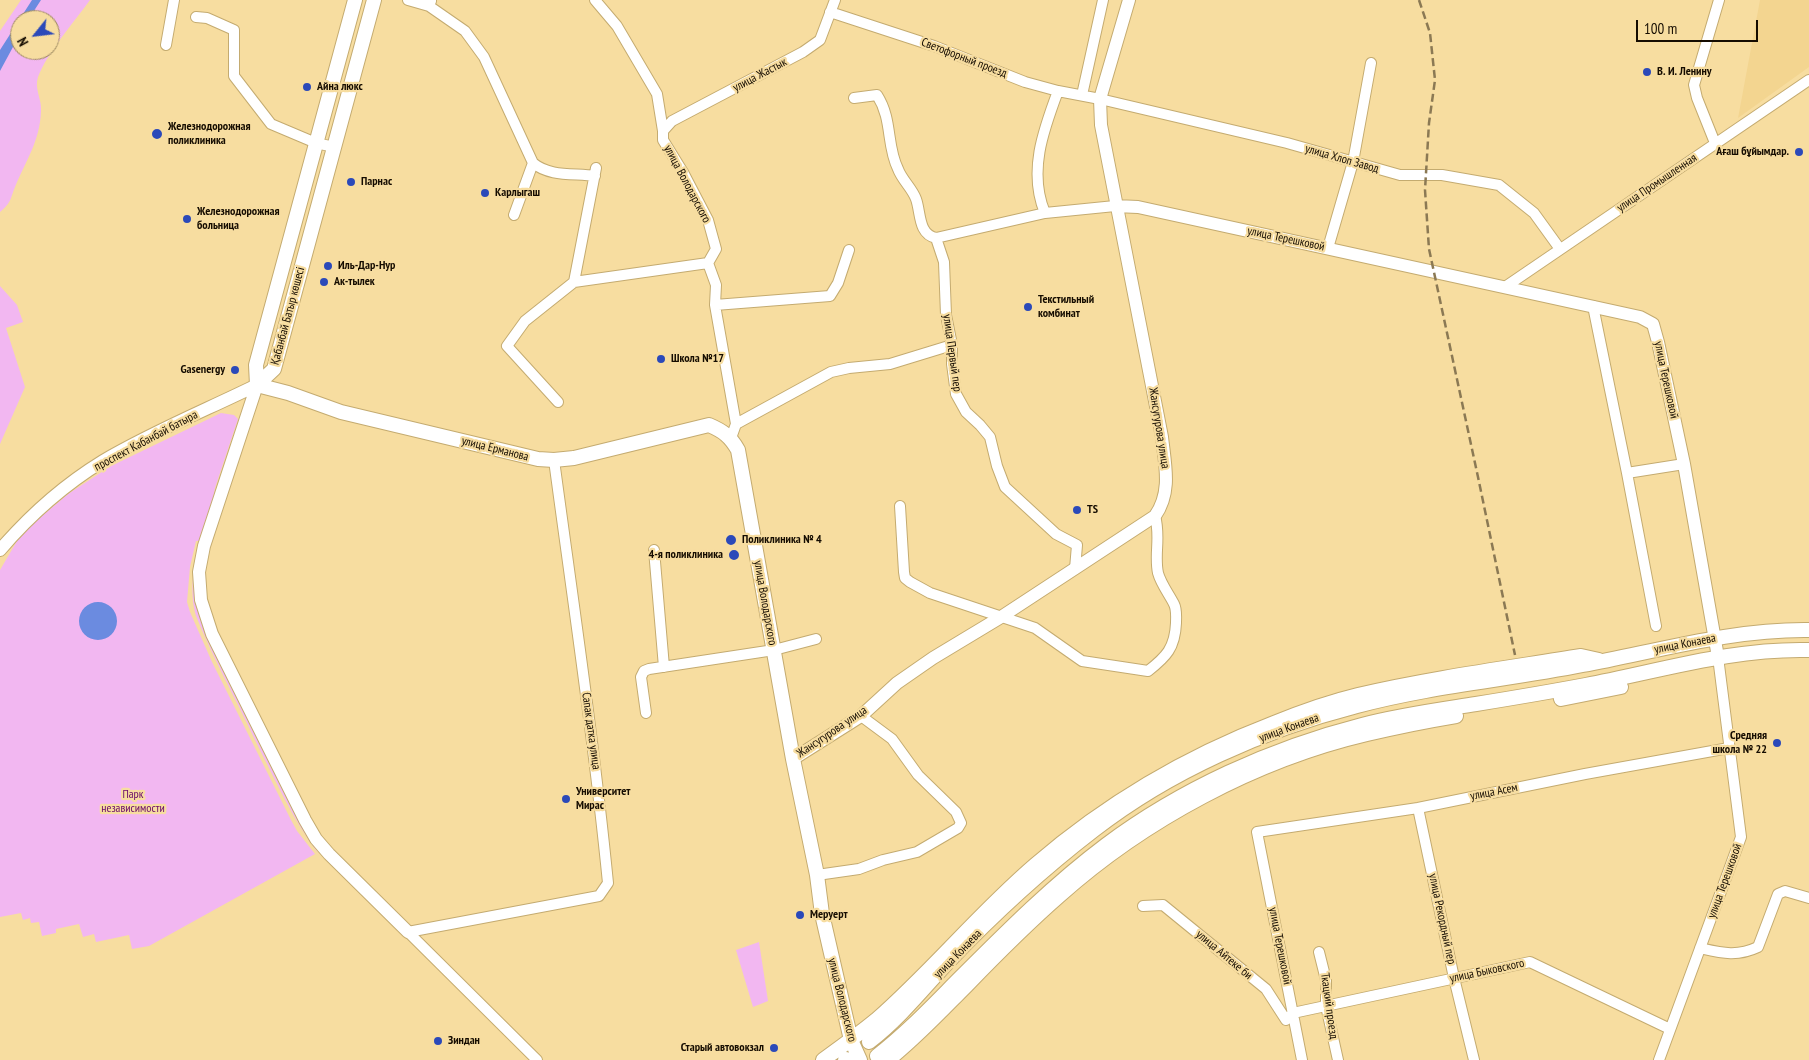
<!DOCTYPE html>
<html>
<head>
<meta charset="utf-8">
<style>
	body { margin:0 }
	#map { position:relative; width:1809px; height:1060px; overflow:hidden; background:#f7dda0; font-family:"PT Sans Narrow",sans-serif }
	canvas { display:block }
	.north { position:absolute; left:10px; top:10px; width:50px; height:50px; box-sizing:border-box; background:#f7dda0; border:1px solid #9d8960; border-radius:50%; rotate:241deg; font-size:14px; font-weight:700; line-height:20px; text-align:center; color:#150c00 }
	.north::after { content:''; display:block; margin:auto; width:18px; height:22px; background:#2b49b9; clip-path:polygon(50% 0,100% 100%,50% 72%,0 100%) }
	.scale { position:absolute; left:1636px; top:20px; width:122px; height:22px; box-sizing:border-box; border:2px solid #150c00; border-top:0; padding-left:6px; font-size:15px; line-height:18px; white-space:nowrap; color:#150c00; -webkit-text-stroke:4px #f7dda0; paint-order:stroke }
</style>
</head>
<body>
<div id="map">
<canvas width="1809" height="1060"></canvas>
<div class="north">N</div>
<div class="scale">100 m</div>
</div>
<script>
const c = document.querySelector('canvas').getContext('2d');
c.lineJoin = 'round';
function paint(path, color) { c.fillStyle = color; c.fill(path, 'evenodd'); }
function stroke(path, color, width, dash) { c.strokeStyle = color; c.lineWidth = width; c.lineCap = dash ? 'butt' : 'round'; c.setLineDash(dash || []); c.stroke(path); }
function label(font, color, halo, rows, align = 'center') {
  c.font = font + ' "PT Sans Narrow",sans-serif'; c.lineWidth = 4.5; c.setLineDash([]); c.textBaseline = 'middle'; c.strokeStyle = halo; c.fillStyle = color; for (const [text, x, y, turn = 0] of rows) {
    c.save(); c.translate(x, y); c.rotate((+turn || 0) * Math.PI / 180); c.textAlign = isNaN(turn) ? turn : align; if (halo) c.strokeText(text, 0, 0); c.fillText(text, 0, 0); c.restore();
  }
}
paint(new Path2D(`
	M1760,0h49v67l-71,51z`), '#f3d590');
paint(new Path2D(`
	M21,0h69c-16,22 -43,53 -52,77 -4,12 4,22 3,34 -1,30 -15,49 -26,76 -5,12 -3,15 -15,25v-181zM20,20h30v30h-30z
	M0,286l17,19 6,17 -17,6 19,59 -25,57z
	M221,413l13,2 4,4 -23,69 -19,117 7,21 12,28 103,199c-25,-33 -42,-72 -61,-109 -20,-43 -43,-84 -61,-128 -7,-26 -2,-49 3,-75h-3l-6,26 -3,35 3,10 22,50 79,158 6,11 18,23 -166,92 -17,3 -3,-14 -33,7 -2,-8 -11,3 -4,-13 -23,5v4l-14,3 -3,-14 -8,1 -1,-5 -7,2 -2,-7 -21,4v-347l17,-29 19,-20 32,-27 43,-28z
	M759,942l9,59 -15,6 -17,-57z`), '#f2b7f1');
paint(new Path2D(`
	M32,0h9l-13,20h-8v14l-20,37v-21z
	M79 621a19 19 0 1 1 38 0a19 19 0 1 1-38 0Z`), '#6b8be0');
const minor = new Path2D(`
	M408,0l21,6 2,-5
	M595,0l22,26 40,68 6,37v9l21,34 24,46 8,29 -8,14 8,22 -1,20 21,119 -5,14
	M429,6l36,25 19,26 49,106 -19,52
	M830,12l104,34 91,36 33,9 42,8 187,44 113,32h42l57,10 35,28 26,36
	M196,17l11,1 27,12v46l37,48 45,19 18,4
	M166,45l8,-45
	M1082,95l21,-95
	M854,98l23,-3c16,25 9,50 21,74 4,11 14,19 18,30 5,14 2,35 20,39
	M663,131l9,-10 131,-69 17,-12 15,-40
	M1715,143l-18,-45 -3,-13 25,-85
	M533,163c17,14 41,10 62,13
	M1045,213c-17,-41 -2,-82 13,-122
	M936,238l8,24 2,53 6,30v19l4,30 10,18 14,13 10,12 7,29 8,21 51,47 21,11 -2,24
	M936,238l109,-25 70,-7
	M1328,248l25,-86 18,-99
	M574,282l22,-114
	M1505,287l304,-207
	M715,305l115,-9 8,-13 11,-33
	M1593,306l34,167 29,153
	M558,402l-51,-56 18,-25 49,-39 134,-19
	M736,424l95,-52 18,-4 41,-4 62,-19
	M1627,473l57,-9
	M900,506l4,66 1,6 5,4 20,11 105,35 47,33 66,10c18,-14 27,-23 28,-48 0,-6 1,-13 -2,-19 -5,-10 -13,-20 -16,-31 -4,-19 3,-36 -3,-57
	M654,550l10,117
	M646,713l-5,-36 3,-6 5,-2 125,-19 42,-11
	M1418,808l36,170 20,82
	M817,875l42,-6 24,-9 34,-8 41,-24 3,-5 -5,-11 -38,-37 -26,-36 -31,-23
	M1143,906l20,-1 103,84 20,31 7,-7 237,-51 140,67
	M408,932l191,-36 9,-13c-14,-141 -35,-282 -54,-423
	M408,932l129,128
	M1700,948c22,5 37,9 58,-1l20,-53 7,-3 24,7
	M1319,952l7,28v26l12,54
	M1302,1060l-45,-228 161,-24 167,-34 144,-26
	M1659,1060l82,-223 -23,-180`);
const tertiary = new Path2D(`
	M1115,206l23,1 502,110 13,7 5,18 26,122 34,193
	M257,385l-53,161 -5,26 2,28 11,34 93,186 11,19 13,15 79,78
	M0,550c30,-35 64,-65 103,-89 49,-29 103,-51 154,-76
	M793,759l68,-43 36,-33 36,-25 68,-41 154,-101c17,-24 10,-51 7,-79l-61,-312 -1,-26 29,-99`);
const secondary = new Path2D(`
	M257,385l31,8 53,19 197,47 16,1 20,-2 135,-33c14,6 21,11 29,25l55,309 24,116 5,39 29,126 9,20
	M257,385l17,-16 100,-369
	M257,385l-1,-20 99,-365
	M1561,699l60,-12
	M869,1042c30,-23 53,-52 79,-80 45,-47 94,-92 146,-132 76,-59 170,-100 263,-124 74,-20 151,-26 226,-41 75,-14 149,-36 226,-35
	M877,1056c31,-24 57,-52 85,-80 46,-46 92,-92 144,-131 75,-56 166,-97 256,-120 38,-10 76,-15 114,-21 37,-6 73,-12 110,-19 74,-14 147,-37 223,-35
	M823,1060c18,-13 36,-26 53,-40 56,-49 103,-107 159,-155 72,-62 150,-108 239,-142 27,-11 55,-21 84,-28 73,-17 149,-27 223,-39l18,4
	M845,1060l1,-1
	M888,1060c28,-22 53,-49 79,-75 30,-31 60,-61 92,-89 85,-76 197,-136 308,-162 29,-7 59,-13 89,-18`);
stroke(minor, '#c4ab70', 12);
stroke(tertiary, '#c4ab70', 14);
stroke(secondary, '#c4ab70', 16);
stroke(minor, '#fff', 10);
stroke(tertiary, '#fff', 12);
stroke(secondary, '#fff', 14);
stroke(new Path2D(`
	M1419,0l11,33 5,47 -6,43 -4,67 4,59 49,228 37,178`), '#8b7954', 2.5, [8, 4]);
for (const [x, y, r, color] of [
	[1647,72,5,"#2b49b9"],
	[307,87,5,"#2b49b9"],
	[157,134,6,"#2b49b9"],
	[1799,152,5,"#2b49b9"],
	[351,182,5,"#2b49b9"],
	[485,193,5,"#2b49b9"],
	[187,219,5,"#2b49b9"],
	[328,266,5,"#2b49b9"],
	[324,282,5,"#2b49b9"],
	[1028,307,5,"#2b49b9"],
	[661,359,5,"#2b49b9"],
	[235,370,5,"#2b49b9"],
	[1077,510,5,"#2b49b9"],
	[731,540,6,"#2b49b9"],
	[734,555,6,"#2b49b9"],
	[1777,743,5,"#2b49b9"],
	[566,799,5,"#2b49b9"],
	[800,915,5,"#2b49b9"],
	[438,1041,5,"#2b49b9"],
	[774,1048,5,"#2b49b9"]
]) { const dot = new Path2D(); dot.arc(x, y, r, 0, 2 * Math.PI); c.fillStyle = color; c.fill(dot); stroke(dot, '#f7dda0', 2); }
label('12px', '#150c00', '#f7dda0', [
	["Светофорный проезд",964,58,21],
	["улица Жастык",760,75,-28],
	["улица Хлоп Завод",1342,159,16],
	["улица Промышленная",1657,183,-34],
	["улица Володарского",687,184,62],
	["улица Терешковой",1286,239,12],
	["Қабанбай Батыр көшесі",288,316,-75],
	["улица Первый пер",952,353,82],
	["улица Терешковой",1666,380,78],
	["Жансугурова улица",1159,428,81],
	["проспект Кабанбай батыра",146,441,-28],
	["улица Ерманова",495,449,14],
	["улица Володарского",765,603,80],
	["улица Конаева",1685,644,-11],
	["улица Конаева",1289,728,-20],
	["Сапак датка улица",591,731,82],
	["Жансугурова улица",832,732,-34],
	["улица Асем",1494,792,-11],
	["улица Терешковой",1725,881,-70],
	["улица Рекордный пер",1442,919,78],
	["улица Терешковой",1280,946,79],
	["улица Конаева",958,954,-46],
	["улица Айтеке би",1224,955,40],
	["улица Быковского",1487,971,-12],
	["улица Володарского",842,1000,76],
	["Ткацкий проезд",1329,1006,82]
]);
label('bold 12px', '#150c00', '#f7dda0', [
	["В. И. Ленину",1657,72],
	["Айна люкс",317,87],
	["Железнодорожная",168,127],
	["поликлиника",168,141],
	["Ағаш бұйымдар.",1789,152,"right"],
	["Парнас",361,182],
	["Карлыгаш",495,193],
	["Железнодорожная",197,212],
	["больница",197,226],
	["Иль-Дар-Нур",338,266],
	["Ак-тылек",334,282],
	["Текстильный",1038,300],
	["комбинат",1038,314],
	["Школа №17",671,359],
	["Gasenergy",225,370,"right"],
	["TS",1087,510],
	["Поликлиника № 4",742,540],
	["4-я поликлиника",723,555,"right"],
	["Средняя",1767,736,"right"],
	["школа № 22",1767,750,"right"],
	["Университет",576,792],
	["Мирас",576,806],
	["Меруерт",810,915],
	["Зиндан",448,1041],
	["Старый автовокзал",764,1048,"right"]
], 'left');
label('12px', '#68086a', '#f7dda0', [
	["Парк",133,795],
	["независимости",133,809]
]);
</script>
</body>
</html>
